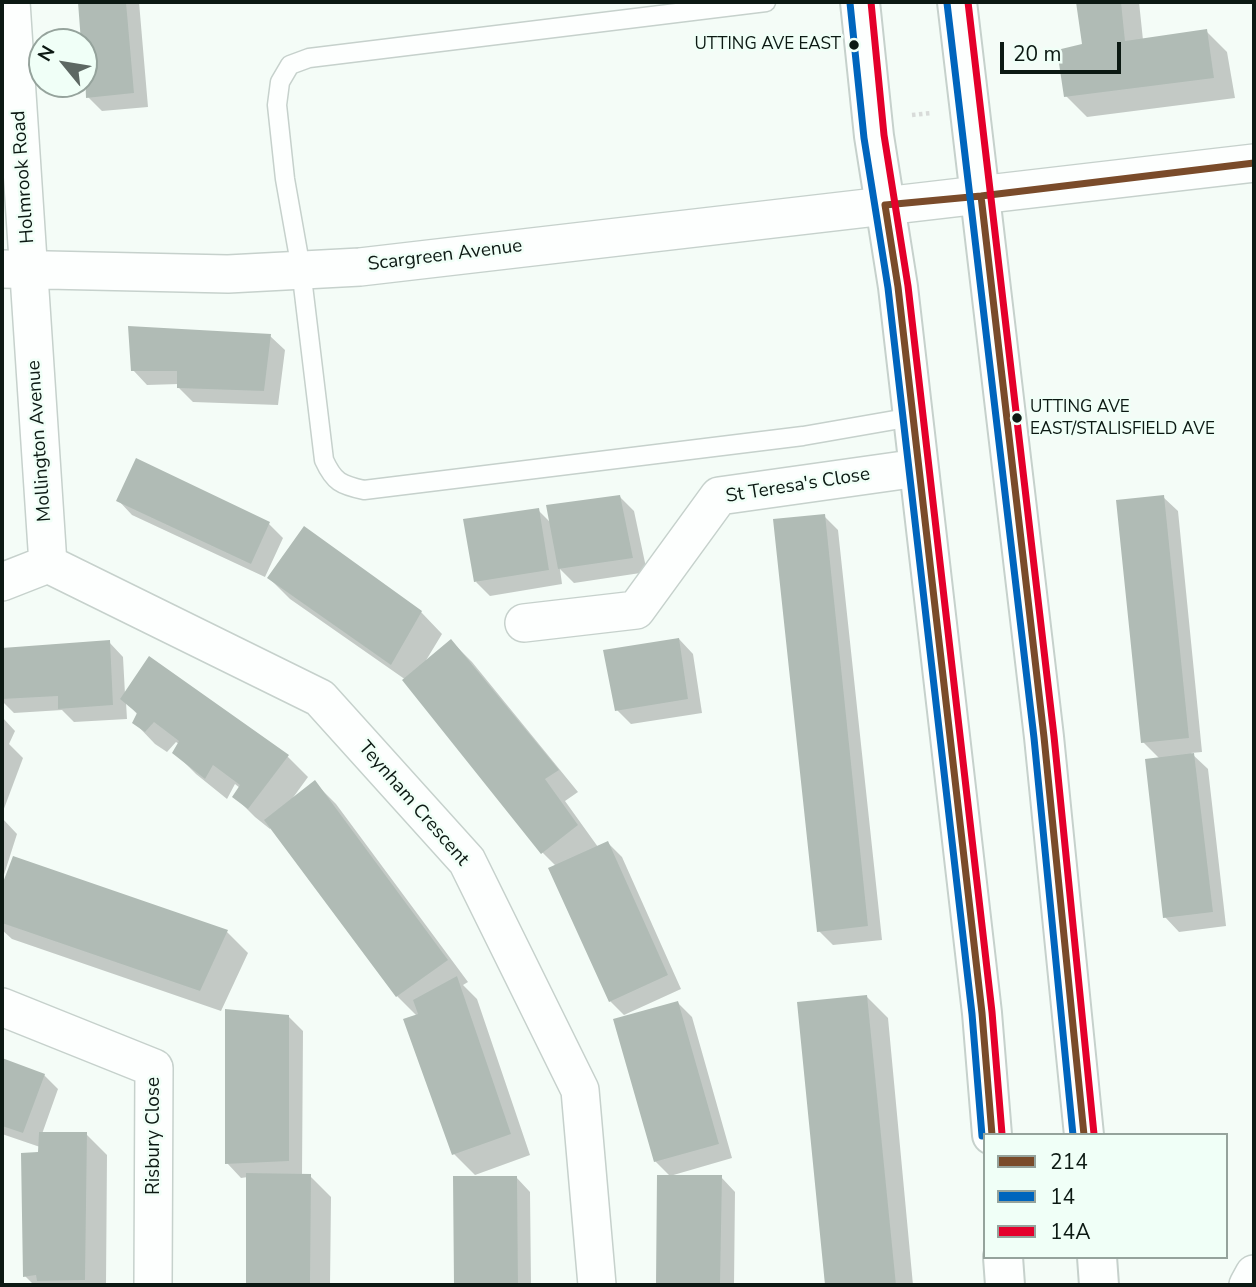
<!DOCTYPE html>
<html>
<head>
<meta charset="utf-8">
<style>
	body { margin:0 }
	#map { position:relative; width:1256px; height:1287px; overflow:hidden; background:#f4fcf7; font-family:"Nunito Sans",sans-serif }
	canvas { display:block }
	.frame { position:absolute; inset:0; border:4px solid #0c1913; pointer-events:none }
	.legend { position:absolute; left:983px; top:1133px; width:245px; height:126px; box-sizing:border-box; background:#f0fff7; border:2px solid #95a39c; margin:0; padding:9px 12px; list-style:none; font-size:21px; color:#0c1913 }
	.legend li { display:flex; align-items:center; gap:14px; height:35px }
	.legend b { width:35px; border:2px solid #95a39c }
	.north { position:absolute; left:28px; top:28px; width:70px; height:70px; box-sizing:border-box; background:#f0fff7; border:2px solid #95a39c; border-radius:50%; rotate:300deg; font-size:19px; font-weight:700; line-height:28px; text-align:center; color:#0c1913 }
	.north::after { content:''; display:block; margin:auto; width:24px; height:32px; background:#5d6863; clip-path:polygon(50% 0,100% 100%,50% 72%,0 100%) }
	.scale { position:absolute; left:1000px; top:42px; width:121px; height:32px; box-sizing:border-box; border:4px solid #0c1913; border-top:0; padding-left:9px; font-size:21px; line-height:24px; white-space:nowrap; color:#0c1913; -webkit-text-stroke:5px #f0fff7; paint-order:stroke }
</style>
</head>
<body>
<div id="map">
<canvas width="1256" height="1287"></canvas>
<div class="frame"></div>
<ul class="legend">
<li><b style="height:9px;background:#7a4b2a"></b>214</li>
<li><b style="height:9px;background:#0065bd"></b>14</li>
<li><b style="height:9px;background:#e4002b"></b>14A</li>
</ul>
<div class="north">N</div>
<div class="scale">20 m</div>
</div>
<script>
const c = document.querySelector('canvas').getContext('2d');
c.lineJoin = 'round';
function paint(path, color) { c.fillStyle = color; c.fill(path, 'evenodd'); }
function stroke(path, color, width, dash) { c.strokeStyle = color; c.lineWidth = width; c.lineCap = dash ? 'butt' : 'round'; c.setLineDash(dash || []); c.stroke(path); }
function label(font, color, halo, rows, align = 'center') {
  c.font = font + ' "Nunito Sans",sans-serif'; c.lineWidth = 5; c.setLineDash([]); c.textBaseline = 'middle'; c.strokeStyle = halo; c.fillStyle = color; for (const [text, x, y, turn = 0] of rows) {
    c.save(); c.translate(x, y); c.rotate((+turn || 0) * Math.PI / 180); c.textAlign = isNaN(turn) ? turn : align; if (halo) c.strokeText(text, 0, 0); c.fillText(text, 0, 0); c.restore();
  }
}
paint(new Path2D(`
	M79,2h60l9,105 -46,4 -14,-14z
	M1078,2h61l4,38 63,-9 21,21 8,46 -148,19 -21,-21 18,-50z
	M270,336l15,14 -7,55 -85,-3 -14,-14v-4l-32,1 -14,-15z
	M620,497l14,14 13,61 -73,11 -14,-14 2,15 -72,12 -14,-14 62,-72 13,13z
	M1163,497l15,14 24,241 -11,1 17,16 18,157 -47,6 -14,-15 -5,-158 -17,-17z
	M118,500l151,24 14,14 -18,39 -133,-62z
	M824,516l14,14 44,410 -49,5 -14,-14z
	M269,578l152,34 21,22 -17,28 26,-21 21,21 106,130 -13,9 33,46 10,-4 14,14 59,132 -57,26 -14,-14 -54,-135 -14,-14 -136,-172 -116,-81z
	M679,639l14,15 9,59 -71,11 -14,-14z
	M109,642l14,15 2,37 162,62 21,21 -16,22 23,-16 21,21 132,178 -5,3 14,14 53,156 -55,20 -21,-21 -37,-138 -20,-20 -126,-169 -1,2 -15,-12 -21,-21 6,-8 -5,-4 -8,15 -31,-25 -21,-21 4,-9 -3,-2 -9,10 -12,-8 -21,-22 4,-7 -12,-13 1,17 -53,3 -12,-12 -48,3 -12,-12v-52z
	M2,717l13,14 -6,13 14,14 -21,56z
	M2,818l15,16 -15,47z
	M14,858l213,74 21,21 -27,58 -209,-72 -10,-9v-40z
	M867,997l21,21 25,267h-86l-28,-282z
	M678,1003l14,14 40,141 -62,18 -15,-15z
	M288,1016l15,15 -1,145h8l21,21 -1,88h-82v-108l-7,1 -14,-15z
	M2,1060l42,15 14,14 -16,45h44l21,21 -1,130h-72l-9,-9 15,-129 -38,-13z
	M659,1176l62,1 14,15 -1,93h-77z
	M516,1177l14,15 1,93h-75l-1,-107z`), '#0003');
paint(new Path2D(`
	M78,2h48l8,91 -48,5 -2,-56h-3z
	M1076,2h45l4,39 82,-12 7,49 -150,19 -7,-47 25,-6z
	M128,326l143,8 -7,57 -87,-3v-17h-46z
	M136,458l134,64 -19,42 -135,-63z
	M620,495l13,63 -75,11 -12,-64z
	M1164,495l25,243 -48,5 -25,-243z
	M539,508l10,62 -75,12 -11,-63z
	M825,514l43,412 -51,6 -44,-413z
	M304,526l118,85 -31,54 -124,-87z
	M679,638l9,61 -73,12 -12,-61z
	M451,639l108,131 -14,9 33,46 -37,29 -139,-174z
	M110,640l3,65 -55,4v-13l-56,3v-51z
	M149,656l140,99 -41,54 -16,-12 8,-12 -27,-20 -8,14 -33,-26 7,-12 -25,-19 -9,10 -13,-9 5,-10 -17,-14z
	M1194,753l19,159 -50,6 -18,-159z
	M315,780l133,180 -52,37 -132,-177z
	M608,841l60,134 -59,27 -61,-134z
	M13,856l215,74 -28,61 -198,-68v-38z
	M457,976l54,158 -59,21 -49,-136 15,-5 -5,-14z
	M867,995l29,290h-71l-28,-283z
	M678,1001l41,143 -65,18 -41,-143z
	M225,1009l64,6v146l-64,3z
	M2,1058l43,16 -22,59 -21,-7z
	M39,1132h48l-2,148 -48,1 -1,-6 -13,2 -2,-124 17,-1z
	M246,1173l65,1 -1,111h-64z
	M657,1175h65l-2,110h-64z
	M453,1176h64l1,109h-64z`), '#b0bbb5');
const service = new Path2D(`
	M766,2l-457,56 -19,7 -10,17 -3,23 8,74 16,90 23,191c10,22 17,25 40,30l439,-54 109,-19`);
const minor = new Path2D(`
	M11,2l37,562
	M2,269l226,5 132,-7 894,-104
	M48,564l272,134 147,163 113,229 17,195
	M2,582l46,-18
	M524,623l112,-13 83,-114 199,-28
	M2,1007l152,61 -1,217
	M1248,1285l6,-11`);
const tertiary = new Path2D(`
	M860,2l14,134 24,151 84,726 10,122
	M957,2l87,735 40,398
	M1003,1257l2,28
	M1097,1257l2,28`);
stroke(service, '#c6d1cc', 21);
stroke(minor, '#c6d1cc', 40);
stroke(tertiary, '#c6d1cc', 42);
stroke(new Path2D(`
	M912,115l19,-2`), '#d8dbd9', 4.5, [3.5, 3.5]);
stroke(service, '#fdfffe', 18);
stroke(minor, '#fdfffe', 37);
stroke(tertiary, '#fdfffe', 38);
stroke(new Path2D(`
	M981,196l63,541 40,398
	M992,1135l-10,-122 -84,-726 -13,-82 96,-9 273,-33`), '#7a4b2a', 7);
stroke(new Path2D(`
	M850,3l14,135 24,150 84,726 10,122
	M947,3l87,735 39,397`), '#0065bd', 7);
stroke(new Path2D(`
	M871,2l13,133 24,151 84,726 10,122
	M968,2l86,734 40,398`), '#e4002b', 7);
for (const [x, y, r, color] of [
	[854,45,6,"#0c1913"],
	[1017,418,6,"#0c1913"]
]) { const dot = new Path2D(); dot.arc(x, y, r, 0, 2 * Math.PI); c.fillStyle = color; c.fill(dot); stroke(dot, '#f0fff7', 2.5); }
label('17px', '#0c1913', '#f0fff7', [
	["UTTING AVE EAST",841,45],
	["UTTING AVE",1030,408,"left"],
	["EAST/STALISFIELD AVE",1030,430,"left"]
], 'right');
label('19px', '#0c1913', '#f0fff7', [
	["Holmrook Road",24,177,-94],
	["Scargreen Avenue",445,256,-7],
	["Mollington Avenue",40,441,-94],
	["St Teresa's Close",798,486,-9],
	["Teynham Crescent",413,804,49],
	["Risbury Close",154,1136,-90]
]);
</script>
</body>
</html>
